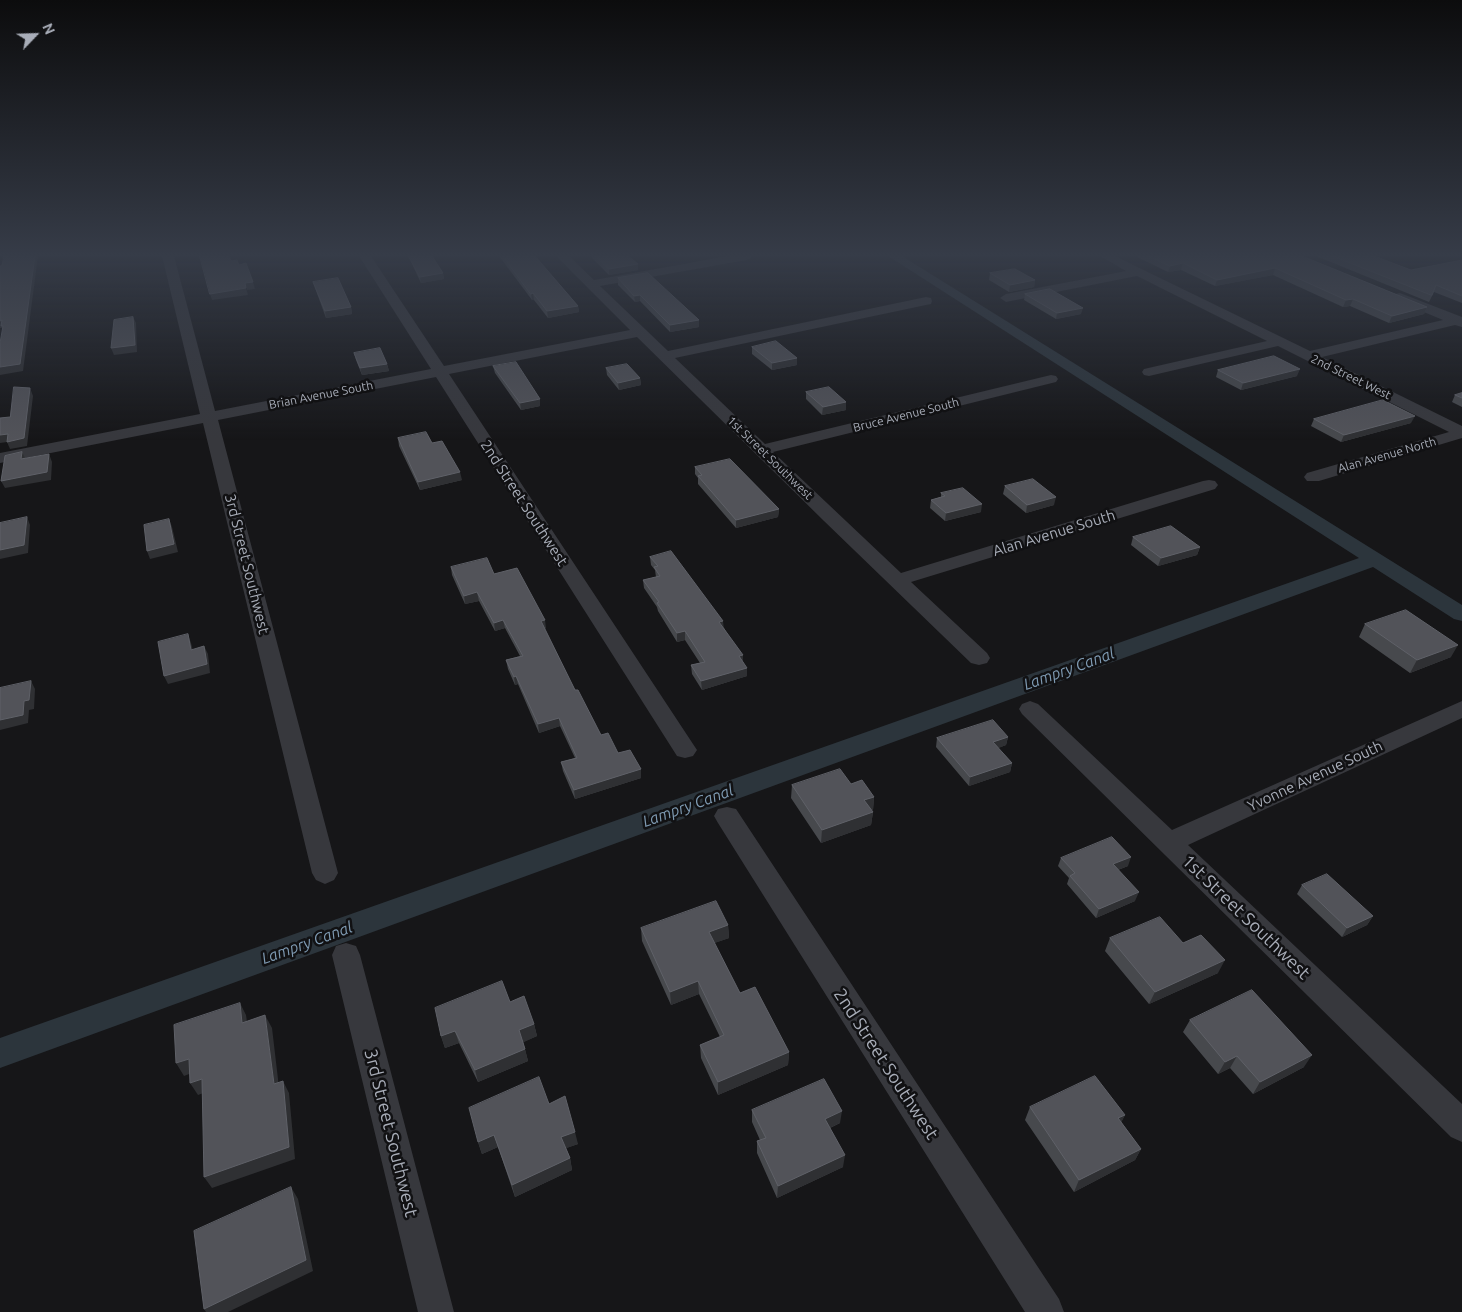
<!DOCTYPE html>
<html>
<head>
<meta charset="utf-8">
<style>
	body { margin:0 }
	#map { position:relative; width:1462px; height:1312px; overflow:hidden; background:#161618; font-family:Ubuntu,sans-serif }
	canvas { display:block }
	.north { position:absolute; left:10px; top:10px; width:50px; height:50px; -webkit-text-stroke:4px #111113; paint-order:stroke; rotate:66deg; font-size:14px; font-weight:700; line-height:20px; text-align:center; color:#a8adb8 }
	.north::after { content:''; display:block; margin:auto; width:18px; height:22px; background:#a8adb8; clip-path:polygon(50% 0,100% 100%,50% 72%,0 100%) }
</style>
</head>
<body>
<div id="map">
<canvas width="1462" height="1312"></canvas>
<div class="north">N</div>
</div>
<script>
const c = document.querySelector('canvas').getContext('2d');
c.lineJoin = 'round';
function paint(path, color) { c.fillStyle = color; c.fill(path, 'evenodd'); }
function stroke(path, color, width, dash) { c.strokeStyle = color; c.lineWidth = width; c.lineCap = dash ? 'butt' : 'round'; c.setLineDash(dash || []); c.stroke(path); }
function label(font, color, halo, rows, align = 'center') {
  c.font = font + ' Ubuntu,sans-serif'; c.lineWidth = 5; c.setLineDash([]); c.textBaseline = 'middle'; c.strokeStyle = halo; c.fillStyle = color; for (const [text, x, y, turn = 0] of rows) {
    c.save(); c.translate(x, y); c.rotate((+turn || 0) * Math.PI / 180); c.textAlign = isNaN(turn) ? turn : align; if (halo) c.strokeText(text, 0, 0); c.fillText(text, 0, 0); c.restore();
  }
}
paint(new Path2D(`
	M888,256h14l560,349v16l-8,-2 -81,-52 -1373,501v-30l1359,-480z`), '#2c353c');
paint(new Path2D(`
	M162,256h12l41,155 216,-42 -72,-113h12l73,110 186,-36 -74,-74h13l25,24 134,-24h25l-6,4 -147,26 68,65 258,-54 5,1 1,3 -1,3 -5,1 -251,53 90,86 286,-69 5,1 2,3 -2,3 -283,70 128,121 302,-92 6,-1 6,1 3,4 -3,4 -304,93 76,71 3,5 -3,5 -8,2 -8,-2 -147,-142 -187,-184 -188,37 244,370 4,6 -4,6 -8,2 -8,-2 -241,-379 -218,43 120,453 -4,7 -9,4 -9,-4 -4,-7 -109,-450 -203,40v-10l200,-39z
	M1100,256h15l195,95 133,-31 -48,-20 -1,-3 1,-3 5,-1 62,24v10l-7,-2 -133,32 140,69v12l-143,43h-12l-3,-4 3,-4 142,-41 -171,-86 -129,30 -5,-1 -2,-3 2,-3 123,-28 -130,-65 -131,26 -6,-4 6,-4 120,-23z
	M1030,701l8,3 134,126 290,-129v17l-274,127 274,259v38l-11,-5 -429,-423 -3,-5 3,-5z
	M727,807l9,2 323,490 5,13h-39l-307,-489 -4,-7 4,-7z
	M346,943l10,3 4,9 94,357h-36l-86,-357 4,-9z`), '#37383d');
paint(new Path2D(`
	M408,256h24l11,17 1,6 -23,4z
	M499,256h36l43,50 1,6 -31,6 -14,-18h-2z
	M592,256h36l10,14 -29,5 -17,-17z
	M1135,256h167l125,51 -3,7 -35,9 -39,-17 -7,1 -70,-32 -58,11 -34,-16 -13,2z
	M1316,256h58l37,14 51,-10v43l-28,-11 -5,10z
	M990,273l45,7 -1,7 -25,5 -20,-12z
	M618,278l81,42v7l-29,5 -30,-31 -5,1 -17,-17z
	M313,282l38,25 1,7 -26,4 -11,-30z
	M1025,294l56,20 -25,5 -32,-19z
	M752,347l45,11v7l-25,5 -20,-16z
	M354,353l33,11 2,7 -27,4 -6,-15z
	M493,366l47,40 -19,4 -26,-37z
	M606,368l34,10 1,7 -22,5 -12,-15z
	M1218,370l79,6 -56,14 -25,-13z
	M806,392l40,10v8l-24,5 -16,-16z
	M1462,393v14l-10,-5 3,-7z
	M1314,419l97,4 -70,19 -30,-16z
	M398,438l64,42 -42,10 -21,-44z
	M695,467l84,42 -1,8 -42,11 -38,-44v-6l-3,-4z
	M1005,486l49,19 -28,8 -23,-19z
	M941,493l40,19 -36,9 -15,-13 1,-8 10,-3z
	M1133,537l67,10 -3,8 -39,11 -27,-21z
	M650,557l74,71 19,34 4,14 -45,14 -10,-16 -1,-9 9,-2 -15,-23 -8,2 -19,-31 -1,-4 -13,-19 -1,-8 13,-3 -1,-7 -4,-5z
	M451,567l43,7 52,54 -2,1 31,61 26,45 17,18 23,16v9l-66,21 -12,-28 -2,-9 14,-4 -15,-32 -21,7 -21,-49 -3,1 -7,-16 -2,-9 14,-4 -15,-28 -10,3 -16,-30 -14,3 -13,-29z
	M1365,624l86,33 -41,16 -51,-36z
	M1008,737l-2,8 -8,3 14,15 -2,9 -41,14 -33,-39 1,-9z
	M851,784l23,13 -1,13h-2l2,2 -2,13 -50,18 -30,-45 1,-13z
	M1061,858l67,8 -10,4 17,31 -39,17 -29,-34 2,-6 -11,-12z
	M1302,885l71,31 -6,9 -25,12 -45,-43z
	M728,925l1,13 -15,5 26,50 49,59 -1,13 -70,30 -17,-37 -1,-13 20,-8 -21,-43 -28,11 -29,-64 -1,-13z
	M1110,938l73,5 35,30 -69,31 -44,-53z
	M510,1002l24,22 3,12 -14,6 5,19 -50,21 -19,-39 -14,5 -4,-12z
	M1190,1020l114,47 -51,27 -23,-26 -12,6 -35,-42z
	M549,1104l29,40 -12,4 4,10 2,12 -57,27 -17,-50 -16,7 -4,-12z
	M1030,1107l95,8 -4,7 20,27 -6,11 -61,32 -49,-72z
	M752,1110l88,13 -10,5 13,39 -66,31 -20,-45v-12l3,-1 -8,-18z`), '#47494d');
paint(new Path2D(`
	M35,256h3l-15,115 -23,4v-8z
	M1183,263l-2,7 -13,2 2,-6z
	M638,264v6l-29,5v-6z
	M1275,268l-2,7 -58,11 2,-6z
	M443,273l1,6 -23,4 -1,-6z
	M1035,280l-1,7 -25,5 1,-7z
	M253,282l2,7 -8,1 -2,-7z
	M246,288l2,7 -36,5 -2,-6z
	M533,293l1,7h-2l-1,-6z
	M640,295v6l-5,1 -1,-6z
	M1353,299l-3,7 -7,1 3,-7z
	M578,306l1,6 -31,6 -1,-7z
	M351,307l1,7 -26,4 -1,-7z
	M1427,307l-3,7 -35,9 3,-7z
	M1083,308l-2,6 -25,5 1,-6z
	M133,317l3,6 1,29 -23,3 -3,-7z
	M2,320l2,13 -2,-5h-2v-7z
	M699,320v7l-29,5v-7z
	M797,358v7l-25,5v-7z
	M387,364l2,7 -27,4 -2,-7z
	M1300,369l-3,7 -56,14 2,-7z
	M640,378l1,7 -22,5 -1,-7z
	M30,388l3,8 -6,50 -17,3 -3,-7 -7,1v-8z
	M540,399v7l-19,4 -1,-7z
	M846,402v8l-24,5 1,-8z
	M1415,416l-4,7 -70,19 3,-7z
	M22,452l4,8 -5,-1z
	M49,454l3,8 -1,18 -46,8 -4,-7z
	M460,472l2,8 -42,10 -2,-8z
	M1056,497l-2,8 -28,8 1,-8z
	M982,504l-1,8 -36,9 1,-8z
	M779,509l-1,8 -42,11v-8z
	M27,517l3,8 -2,28 -28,6v-9z
	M169,519l3,8 6,25 -28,7 -3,-8z
	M1200,547l-3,8 -39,11 3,-8z
	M477,592l2,9 -14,3 -1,-8z
	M503,620l2,8 -10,3 -1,-8z
	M545,620l1,8 -4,1 -1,-8z
	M723,621l1,8 -5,-7z
	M685,631v9l-8,2v-9z
	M188,634l3,9 4,15 -4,-8z
	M1458,645l-7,12 -41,16 7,-13z
	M204,646l4,8 2,19 -42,11 -4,-8z
	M743,655v9l-4,-8z
	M747,668v8l-45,14 -1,-9z
	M516,676l2,8 -3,1 -1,-8z
	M31,681l4,8 -1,20 -5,1 -1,13 -28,7v-10l24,-19z
	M559,718l1,8 -21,7 -1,-9z
	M1008,737l-2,8 -15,6 2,-9z
	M1012,763l-2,9 -41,14 1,-9z
	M641,769v9l-66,21 -1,-9z
	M874,797l-1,13 -10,3 1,-13z
	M873,812l-2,13 -50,18 1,-13z
	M1131,857l-3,9 -18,7 3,-9z
	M1139,892l-4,9 -39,17 3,-9z
	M1373,916l-6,9 -25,12 5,-9z
	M728,925l1,13 -20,7v-13z
	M1225,960l-7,13 -69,31 6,-12z
	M698,981l1,13 -28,11 -1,-13z
	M240,1003l6,12 3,21 -7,-13z
	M265,1015l7,13 8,68 -6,-12z
	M534,1024l3,12 -15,7 -3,-13z
	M455,1031l4,12 -14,5 -4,-12z
	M525,1049l3,12 -50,21 -3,-12z
	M789,1052l-1,13 -70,30v-13z
	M1312,1055l-8,12 -51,27 7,-12z
	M1237,1056l-7,12 -12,6 7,-12z
	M189,1059l8,12 -13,5 -8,-13z
	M202,1079l7,12 -11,4 -8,-12z
	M283,1081l6,12 6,66 -83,29 -8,-11z
	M842,1111l-2,12 -17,8 2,-12z
	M1125,1115l-6,12 -1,-9z
	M575,1132l3,12 -14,5 -3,-12z
	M494,1135l4,12 -16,7 -4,-12z
	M1141,1149l-6,11 -61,32 5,-12z
	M845,1155l-2,12 -66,31 1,-12z
	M570,1158l2,12 -57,27 -3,-12z
	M291,1187l7,12 15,72 -85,41h-22l-2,-3z`), '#2f3033');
const building = new Path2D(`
	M4,256h31l-15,108 -20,3v-24l3,-17h-2l1,-6 -2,1v-53l1,-3h1z
	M200,256h29l2,5 6,-1 2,5 7,-2 7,19 -8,1 1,5 -36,6z
	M409,256h23l11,17 -23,4z
	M503,256h32l43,50 -31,5 -14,-18 -2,1z
	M596,256h32l10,8 -29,5z
	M1149,256h153l125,51 -35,9 -39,-17 -7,1 -71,-32 -58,12 -34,-17 -13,3z
	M1333,256h41l37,14 51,-10v36l-26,-11 -4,10z
	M1015,269l20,11 -25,5 -20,-12z
	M648,273l51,47 -29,5 -30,-30 -6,1 -16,-18z
	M338,278l13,29 -26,4 -12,-29z
	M1050,289l33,19 -26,5 -32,-19z
	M133,317l2,28 -24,3 3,-28z
	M776,341l21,17 -25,5 -20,-16z
	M380,348l7,16 -27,4 -6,-15z
	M1274,356l26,13 -57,14 -25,-13z
	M516,362l24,37 -20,4 -27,-37z
	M627,364l13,14 -22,5 -12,-15z
	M14,387l16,1 -6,50 -17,4 1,-8 -8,1v-17l10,-1z
	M829,387l17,15 -23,5 -17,-15z
	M1462,393v5l-7,-3z
	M1383,400l32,16 -71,19 -30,-16z
	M426,432l6,11 10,-2 18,31 -42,10 -20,-44z
	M22,452l-1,7 28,-5 -2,18 -46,9 4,-25z
	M730,459l49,50 -43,11 -38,-44 4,-1 -7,-8z
	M1033,479l23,18 -29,8 -22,-19z
	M963,488l19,16 -36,9 -15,-13 14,-4 -4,-3z
	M27,517l-3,28 -24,5v-27z
	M169,519l5,25 -27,7 -3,-26z
	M1171,526l29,21 -39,11 -28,-21z
	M671,551l52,70 -4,1 24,33 -4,1 8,12 -46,13 -10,-16 14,-3 -20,-31 -8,2 -20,-30 2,-1 -16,-22 17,-4 -6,-9 4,-1 -8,-9z
	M487,558l7,16 23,-6 28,52 -4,1 34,69h3l23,45 7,-2 10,20 12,-3 11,19 -67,21 -13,-28 16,-4 -18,-40 -21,6 -22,-48 -2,1 -8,-17 17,-4 -20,-36 -9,3 -17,-31 -13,4 -13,-29z
	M1406,610l52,35 -41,15 -52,-36z
	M188,634l3,16 13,-4 3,18 -43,12 -6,-34z
	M31,681l-2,19 -5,1 -1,14 -23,5v-32z
	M993,720l15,17 -15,5 19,21 -42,14 -33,-39z
	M840,769l11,15 11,-4 12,17 -10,3 9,12 -51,18 -30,-45z
	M1112,837l19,20 -18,7 26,28 -40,17 -29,-33 5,-3 -14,-15z
	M1327,874l46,42 -26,12 -45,-43z
	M716,901l12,24 -19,7 31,61 15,-6 34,65 -71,30 -18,-37 24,-10 -26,-54 -28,11 -29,-64z
	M1160,917l23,26 18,-8 24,25 -70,32 -45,-54z
	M502,981l8,21 14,-6 10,28 -15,6 6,19 -50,21 -20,-39 -14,5 -6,-28z
	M1252,990l60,65 -52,27 -23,-26 -12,6 -35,-42z
	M240,1003l2,20 23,-8 9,69 9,-3 6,66 -85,30 -2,-98 -12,4 -1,-24 -13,4 -2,-38z
	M1095,1076l30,39 -7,3 23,31 -62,31 -49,-73z
	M539,1077l10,27 16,-8 10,36 -14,5 9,21 -58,27 -18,-50 -16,7 -9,-34z
	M824,1079l18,32 -17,8 20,36 -67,31 -21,-45 9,-3 -14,-28z
	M291,1187l15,73 -102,49 -10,-78z`);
paint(building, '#525359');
stroke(building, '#5f6168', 1);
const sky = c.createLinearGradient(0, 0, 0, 440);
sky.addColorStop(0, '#0c0c0d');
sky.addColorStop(0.58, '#363c48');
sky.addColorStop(1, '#363c4800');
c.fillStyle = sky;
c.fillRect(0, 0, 1462, 440);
label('12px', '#a8adb8', '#111113', [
	["2nd Street West",1351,377,26],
	["Brian Avenue South",321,395,-11],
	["Bruce Avenue South",906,415,-14],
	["Alan Avenue North",1387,455,-16],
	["1st Street Southwest",770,458,44]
]);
label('15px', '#a8adb8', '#111113', [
	["2nd Street Southwest",524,503,57],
	["Alan Avenue South",1054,533,-17],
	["3rd Street Southwest",247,564,76],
	["Yvonne Avenue South",1315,776,-25]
]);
label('italic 16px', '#7f9bb3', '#111113', [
	["Lampry Canal",1069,669,-20],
	["Lampry Canal",688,806,-20],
	["Lampry Canal",307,943,-20]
]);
label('18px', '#a8adb8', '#111113', [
	["1st Street Southwest",1246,917,44],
	["2nd Street Southwest",886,1064,57],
	["3rd Street Southwest",391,1133,76]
]);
</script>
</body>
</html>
